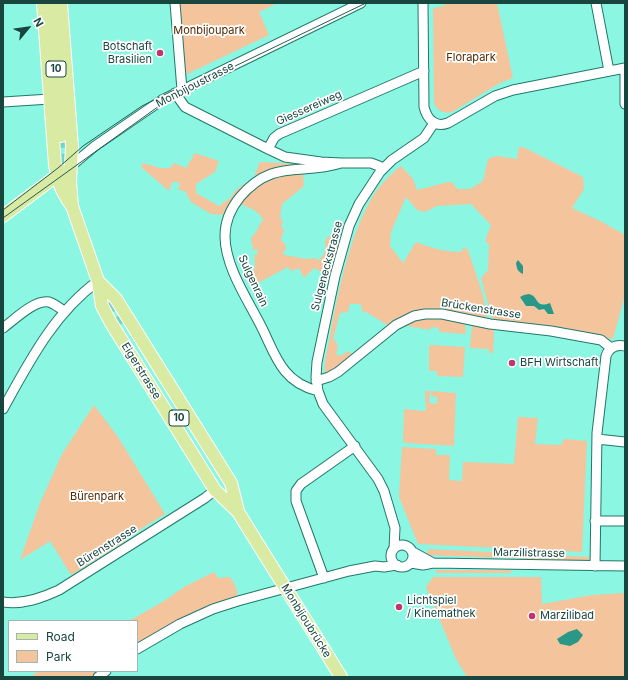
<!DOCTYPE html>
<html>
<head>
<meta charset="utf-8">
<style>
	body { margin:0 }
	#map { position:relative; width:628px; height:680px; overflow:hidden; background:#8bf6e2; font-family:Inter,sans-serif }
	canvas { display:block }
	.frame { position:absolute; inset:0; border:4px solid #18463e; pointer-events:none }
	.legend { position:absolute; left:8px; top:620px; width:130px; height:52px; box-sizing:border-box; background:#fff; border:1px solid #a3b5b2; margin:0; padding:5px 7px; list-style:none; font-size:12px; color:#18463e }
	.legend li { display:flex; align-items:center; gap:8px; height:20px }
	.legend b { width:20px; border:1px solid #a3b5b2 }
	.north { position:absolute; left:8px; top:8px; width:40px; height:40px; -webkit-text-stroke:3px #fff; paint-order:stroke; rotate:61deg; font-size:11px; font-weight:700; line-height:16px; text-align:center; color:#18463e }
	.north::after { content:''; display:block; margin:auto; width:14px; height:18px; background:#18463e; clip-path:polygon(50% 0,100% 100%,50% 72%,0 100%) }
</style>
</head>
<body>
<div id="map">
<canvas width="628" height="680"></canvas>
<div class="frame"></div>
<ul class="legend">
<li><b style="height:5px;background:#d9eaa3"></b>Road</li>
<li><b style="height:11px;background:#f4c49d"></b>Park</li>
</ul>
<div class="north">N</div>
</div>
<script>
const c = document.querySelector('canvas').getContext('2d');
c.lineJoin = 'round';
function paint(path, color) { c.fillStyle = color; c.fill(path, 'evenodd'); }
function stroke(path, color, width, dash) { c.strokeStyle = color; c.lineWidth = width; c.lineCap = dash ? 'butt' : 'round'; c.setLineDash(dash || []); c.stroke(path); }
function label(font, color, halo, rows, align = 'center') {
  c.font = font + ' Inter,sans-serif'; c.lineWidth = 3.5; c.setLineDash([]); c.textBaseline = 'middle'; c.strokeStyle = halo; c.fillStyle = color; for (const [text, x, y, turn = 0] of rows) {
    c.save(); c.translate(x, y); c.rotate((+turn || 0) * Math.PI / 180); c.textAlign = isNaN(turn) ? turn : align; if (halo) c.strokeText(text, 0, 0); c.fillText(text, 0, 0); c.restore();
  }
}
paint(new Path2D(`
	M177,3h101l-19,9 10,23 -84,40z
	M449,3h48l16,75 -13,5 -48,29c-9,2 -14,-1 -18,-9l-1,-95 7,-1z
	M519,147h4l60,30 1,12 -12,19 30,14 23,13v60l-12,44 -119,-17 -2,-4 -11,-40 7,-8 1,-26 -4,-3 6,-16 -20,-21 -34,2 -12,6 -8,-2 -11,-13 -15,35 -1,14 13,17 13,-21c15,6 29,10 45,10l3,-5 4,3 15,45 4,23 -37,-5 -63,12 -19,-12 -6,-2 -1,-7h-11l-2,8 -8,1 -7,26c6,4 5,9 3,15l4,2 8,-5 6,5 -14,13 -15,5c-2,-10 2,-22 4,-33 8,-44 19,-99 40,-138 8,-15 19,-27 32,-37l12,13 4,11 32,-8h3l5,7h13l13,-8 5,-22 8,-3 21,3zM534,296c4,7 6,9 14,8v10l-4,-5 -4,1 -6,-4h-8l-4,-5z
	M195,153l24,8 -4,11 -19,12v9l23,13 11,-8 6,-8 18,-13 6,-15 39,2 4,9 1,13 -22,18 -2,13 3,5 -2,4 3,3 -3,11 4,4 1,5 -3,4 1,2 23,4 7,-1 5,2c7,-6 7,-11 6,-20l7,-6h4l2,4 1,5 -11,37 -4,-3 -4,-6 -6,-3 -10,10 -5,-10 -8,3 -3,-4 -32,17c-5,-12 1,-16 -2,-28l4,-4 -1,-3 -4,1 -2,-12 5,-6 7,-13c-6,-10 -20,-15 -31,-16l-7,7 -2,5 -12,-1 -20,-12 -6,-11 -6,-1 -1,-2 2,-4 -2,-2h-6l-3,9 -28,-24 2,-4 17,5h10l4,-5 12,5z
	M434,316l31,6 1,12 -27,-2v-4l-8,-1 -1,3 -23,-4 1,-4z
	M472,324l21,4 1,4 -1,21h-4v-4l-19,-1z
	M429,345l36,2 -2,30 -26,-1v-5h-8z
	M425,391h5l-1,12 8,1v-7l-6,-1v-5l25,2 -2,53 -48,-3 -3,-2 1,-32 19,2 3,-1z
	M94,405l24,32 47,77 -40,25 1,2 -55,34 -21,-34 -30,19 20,-57 22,-49z
	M518,417l20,1 -3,26 26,1 3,-6 23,2 -5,111 -164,-8 -19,-47 3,-50 34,2v6h14l-1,25 13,1 1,-19 51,2z
	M428,549l162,8 -2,4 -161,-6z
	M436,570h75v3h-75z
	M214,572l4,6 12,-1 6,10 2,13 -101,48v-27h-8l35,-20 20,-14z
	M433,577h108l1,27 50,-9 33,-2v84h-158l-11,-18 -30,-72z
	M39,671h66l-9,6h-66z`), '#f4c49d');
paint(new Path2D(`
	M518,260l5,6v8c-6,-3 -6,-5 -7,-11z
	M529,294c10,2 6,15 21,9l4,11h-6l-4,-5 -5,1 -5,-4h-8l-6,-9 4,-2z
	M577,629l6,6 -5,7 -8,4 -10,-2 -3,-5 11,-7z`), '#2b9887');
stroke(new Path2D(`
	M61,136l3,45
	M100,285l21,39`), '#74d3c1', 12, [12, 6]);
const minor = new Path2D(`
	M175,3l7,87
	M423,3l1,104c3,12 11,21 24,16l47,-27 18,-6 112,-22
	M596,3l13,68
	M625,68v36
	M175,93l10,14 83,42 17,8 36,5 20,1h30l13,5
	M3,102l47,-3
	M268,149l6,-11 5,-4 145,-63
	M71,166l24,-20 67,-46 199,-97
	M3,328c11,-8 32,-29 46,-26 6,2 11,6 16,10
	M316,381l13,-4 9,-5 58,-47 18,-9 11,-2h17l48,10 61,7 50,9 10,8
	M318,391c-12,-3 -25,-10 -33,-20 -10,-12 -16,-29 -23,-43 -14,-28 -37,-61 -37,-92 0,-15 6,-28 15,-39 33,-39 61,-21 101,-34
	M3,409c26,-47 51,-96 95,-128
	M597,439l28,3
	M595,521h30
	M391 556a11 11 0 1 1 22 0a11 11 0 1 1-22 0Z
	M394,548l1,-20 -11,-37 -6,-12 -55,-75 -5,-13 -2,-14 1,-15 18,-86 14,-50 10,-22 21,-32 12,-12 32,-22 10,-15
	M413,552l20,11
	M411,563l12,2 10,-2 192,3
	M595,566l2,-133 9,-77c3,-9 10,-12 19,-10
	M324,578l-28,-77v-10l5,-7 54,-38
	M3,602c20,3 39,-4 56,-12l146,-92 10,-8
	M137,649l43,-25 33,-15 25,-8 111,-30 26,-5 9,1 13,-2
	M98,677l8,-6`);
const major = new Path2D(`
	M43,3l12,162c4,19 5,24 16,40
	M52,3l9,133
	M61,3l11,144 -2,35 2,24 26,75 4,25 9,17 104,167 23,22
	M3,216l60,-45
	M98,281l18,18 115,184 7,28
	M235,507l36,58
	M320,643l21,34`);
stroke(minor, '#21786a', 11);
stroke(major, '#fff', 14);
stroke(minor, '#fff', 9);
stroke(major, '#d9eaa3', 12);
stroke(new Path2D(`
	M3,210l55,-42 25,-22 59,-40 32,-16
	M3,218l170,-122 193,-93`), '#265b52', 1);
const majorBridge = new Path2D(`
	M271,565l49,78`);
stroke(majorBridge, '#fff', 14, []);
stroke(majorBridge, '#d9eaa3', 12);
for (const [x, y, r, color] of [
	[160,53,4,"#c0356d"],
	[512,363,4,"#c0356d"],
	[399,607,4,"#c0356d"],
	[532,616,4,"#c0356d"]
]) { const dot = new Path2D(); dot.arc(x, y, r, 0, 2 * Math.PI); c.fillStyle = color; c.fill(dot); stroke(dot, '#fff', 1.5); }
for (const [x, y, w] of [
	[56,69,20],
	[179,418,20]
]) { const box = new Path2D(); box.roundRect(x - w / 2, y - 8, w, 16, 3); c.fillStyle = '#fff'; c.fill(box); stroke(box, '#18463e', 1); }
label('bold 10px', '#18463e', null, [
	["10",56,69],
	["10",179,418]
]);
label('11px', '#502900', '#fff', [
	["Monbijoupark",209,31],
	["Florapark",471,58],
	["Bürenpark",97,497]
]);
label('11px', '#18463e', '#fff', [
	["Botschaft",152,47,"right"],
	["Brasilien",152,60,"right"],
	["BFH Wirtschaft",520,363],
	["Lichtspiel",407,601],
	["/ Kinemathek",407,614],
	["Marzilibad",540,616]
], 'left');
label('11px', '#18463e', '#fff', [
	["Monbijoustrasse",195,85,-27],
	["Giessereiweg",309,108,-24],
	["Sulgeneckstrasse",327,266,-75],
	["Sulgenrain",253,281,65],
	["Brückenstrasse",481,309,9],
	["Eigerstrasse",141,371,58],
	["Bürenstrasse",107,546,-32],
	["Marzilistrasse",529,553,1],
	["Monbijoubrücke",306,621,58]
]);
</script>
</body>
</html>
